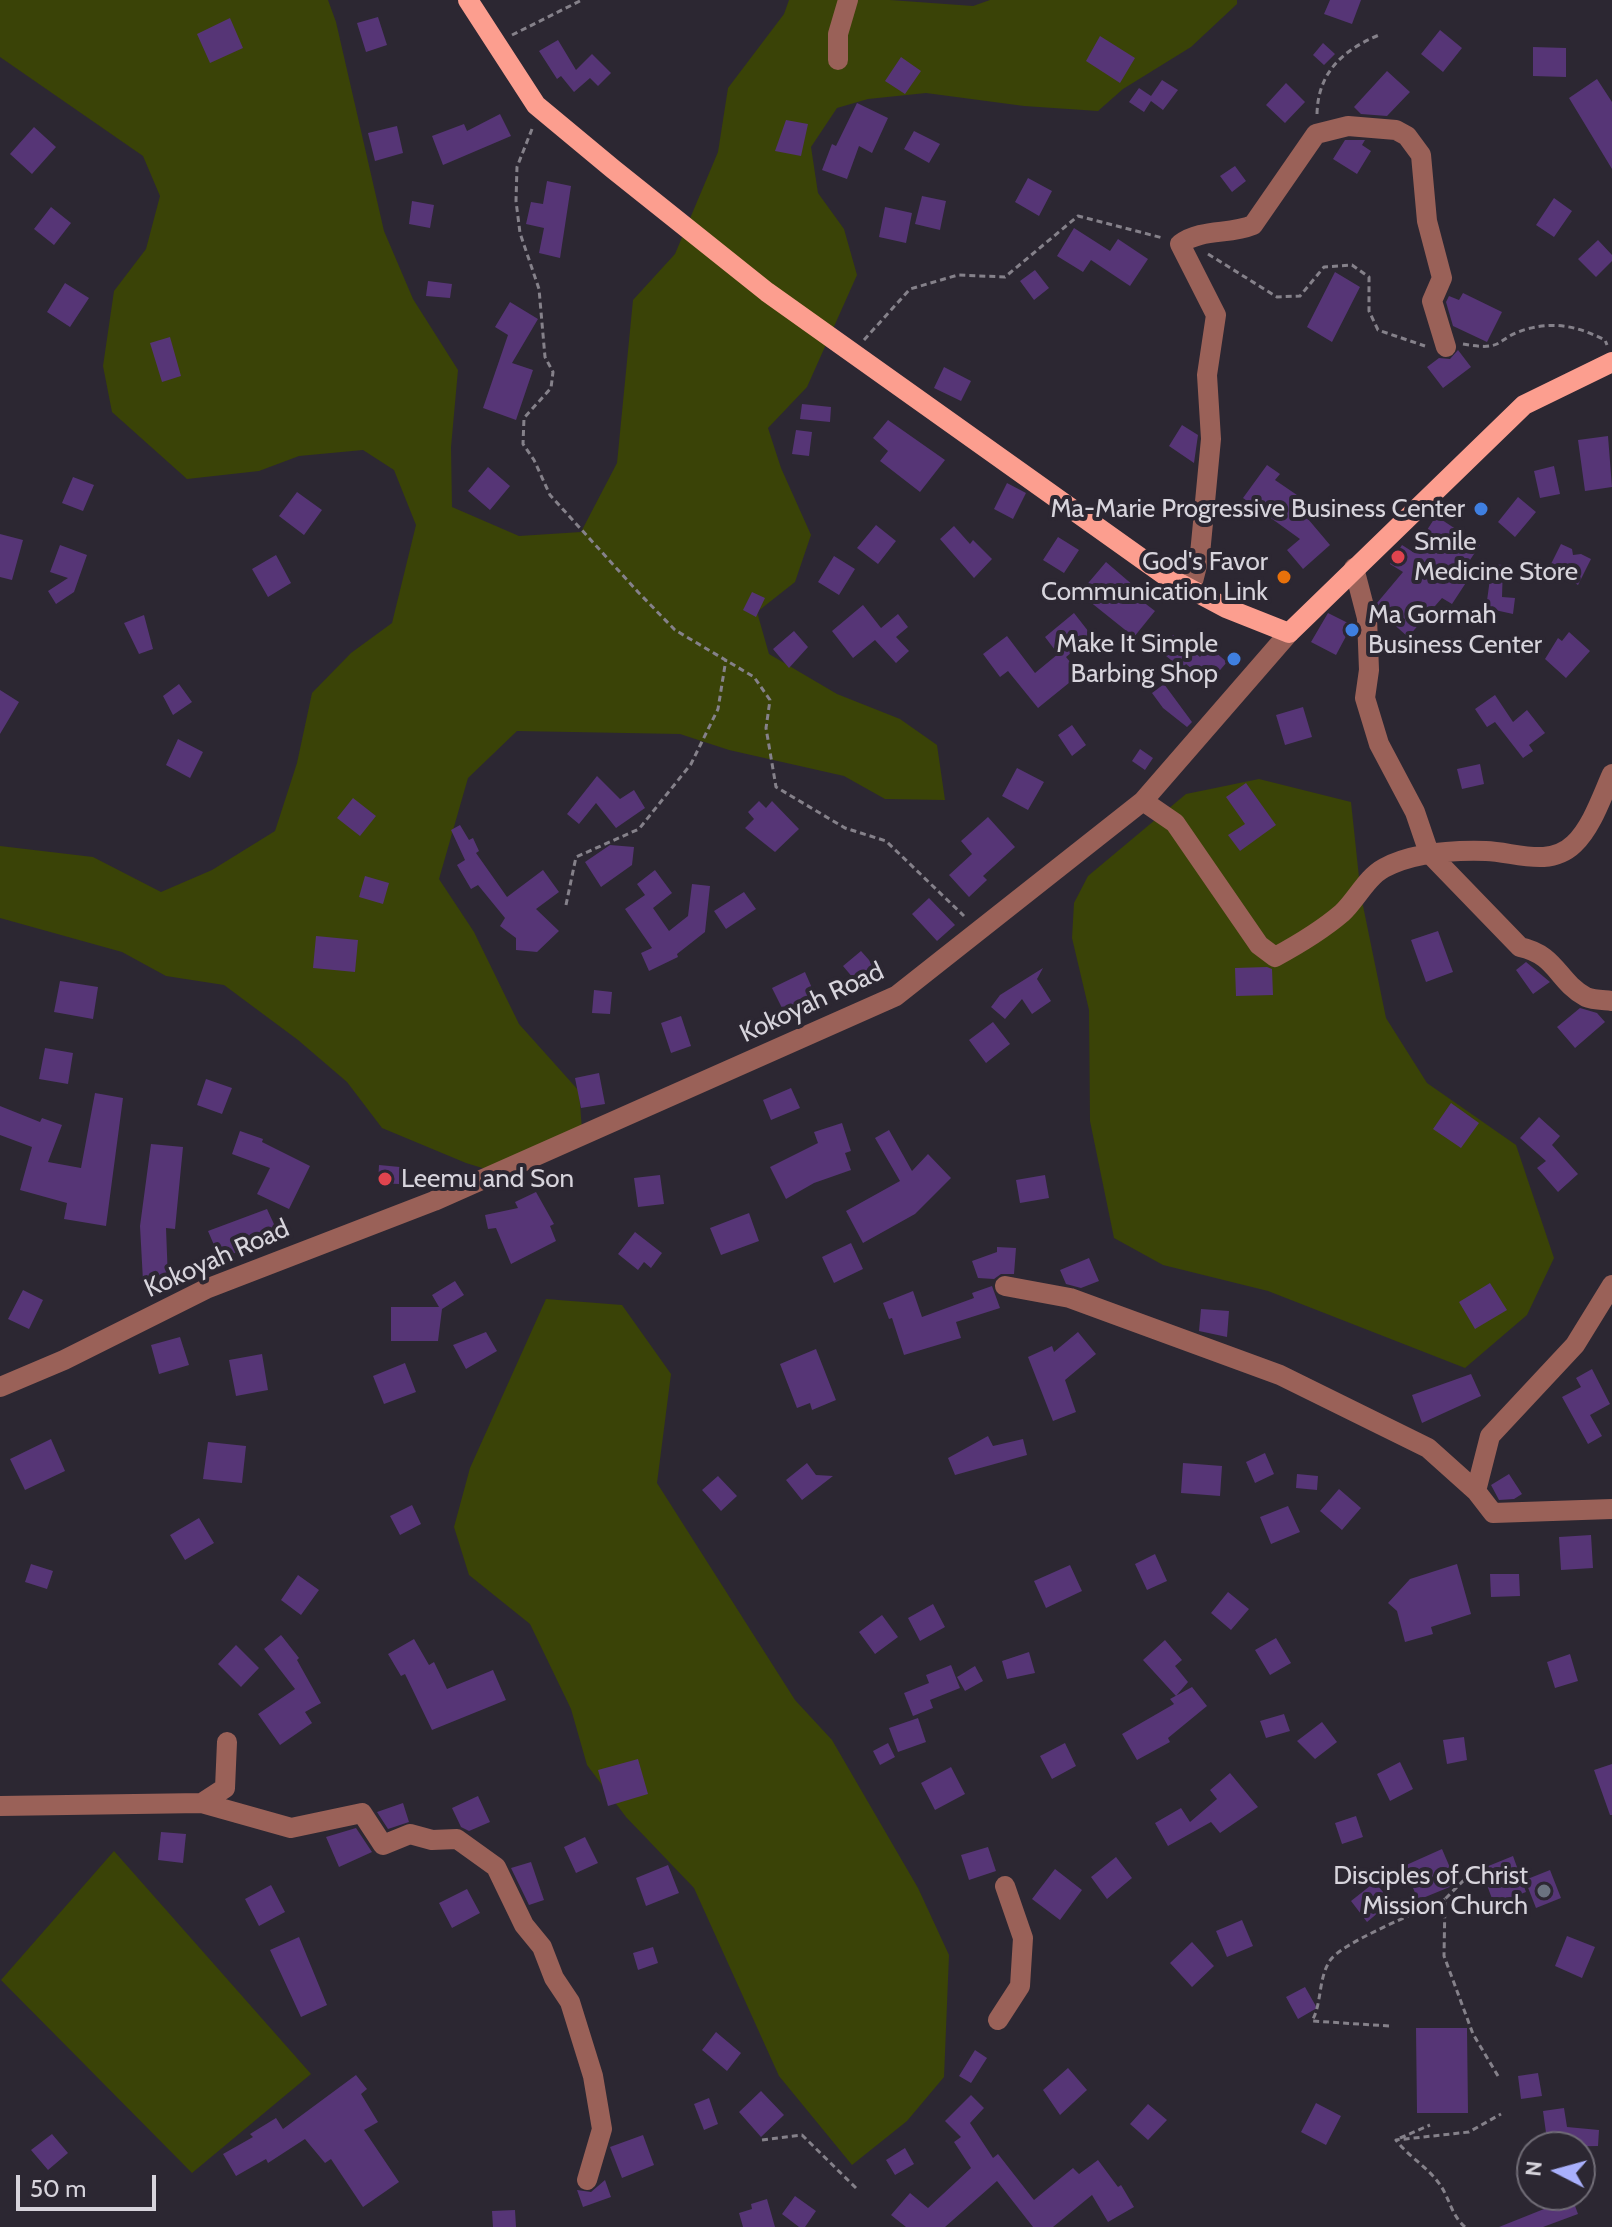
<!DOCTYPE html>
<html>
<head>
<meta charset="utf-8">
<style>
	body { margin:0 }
	#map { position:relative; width:1612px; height:2227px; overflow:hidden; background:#2c2732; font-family:Cabin,sans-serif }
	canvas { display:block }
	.north { position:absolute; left:1516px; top:2131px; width:80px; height:80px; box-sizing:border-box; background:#2c2732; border:2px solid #706c76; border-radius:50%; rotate:276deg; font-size:22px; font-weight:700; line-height:32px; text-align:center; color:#d7d4dc }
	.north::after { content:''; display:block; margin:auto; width:28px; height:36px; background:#a9b0fc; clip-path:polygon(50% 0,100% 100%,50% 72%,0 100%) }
	.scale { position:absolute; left:16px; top:2175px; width:140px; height:36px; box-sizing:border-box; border:4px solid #d7d4dc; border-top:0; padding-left:10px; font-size:24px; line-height:28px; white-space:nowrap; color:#d7d4dc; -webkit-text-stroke:6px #2c2732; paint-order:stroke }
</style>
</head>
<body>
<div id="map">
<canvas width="1612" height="2227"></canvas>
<div class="north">N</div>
<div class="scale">50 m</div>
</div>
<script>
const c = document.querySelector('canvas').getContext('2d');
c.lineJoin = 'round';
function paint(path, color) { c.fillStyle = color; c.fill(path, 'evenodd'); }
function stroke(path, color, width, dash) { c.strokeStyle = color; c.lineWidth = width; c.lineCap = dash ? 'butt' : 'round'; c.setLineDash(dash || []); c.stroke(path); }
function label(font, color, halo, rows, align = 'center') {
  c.font = font + ' Cabin,sans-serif'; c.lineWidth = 8; c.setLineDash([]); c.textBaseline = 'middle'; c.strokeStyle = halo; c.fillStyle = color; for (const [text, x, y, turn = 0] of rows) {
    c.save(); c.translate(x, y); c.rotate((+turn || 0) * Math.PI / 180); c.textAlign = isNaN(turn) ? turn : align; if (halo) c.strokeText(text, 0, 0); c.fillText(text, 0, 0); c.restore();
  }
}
paint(new Path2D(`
	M0,0h328l8,22 48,209 29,68 45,71 -7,77 1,60 67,29 62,-4 36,-69 16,-163 42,-46 43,-102 10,-64 56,-74 5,-14h101l83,6 17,-6h247v4l-46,43 -68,42 -25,22 -74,-5 -98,-13 -58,6 -31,9 -26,39 7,46 26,36 13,46 -50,112 -39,41 13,40 30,67 -16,47 -38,30 12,42 68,40 63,25 37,26 8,55 -60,-1 -41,-23 -115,-26 -49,-16 -163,-3 -49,47 -29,101 35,53 45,92 60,67 4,52 -81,31 -36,-11 -84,-35 -35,-46 -49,-42 -74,-55 -58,-9 -44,-24 -122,-34v-72l93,11 68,35 51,-22 63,-39 22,-68 15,-70 39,-40 41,-30 24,-98 -22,-55 -31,-20 -64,6 -40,15 -72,8 -75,-67 -9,-46 11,-75 32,-42 14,-53 -17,-40 -143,-99z
	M1259,779l92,23 10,94 25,122 41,65 89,62 38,113 -27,57 -62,53 -197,-77 -105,-26 -49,-27 -24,-117 -1,-111 -17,-72 2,-35 14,-27 98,-82z
	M546,1299l76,6 49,69 -14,109 138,217 37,40 86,148 31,67 -5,122 -37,44 -55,44 -73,-89 -85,-188 -68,-71 -39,-52 -16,-56 -41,-85 -61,-49 -15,-48 16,-59z
	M114,1851l197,223 -119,99 -191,-193z`), '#3a4307');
paint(new Path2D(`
	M1330,0h31l-9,24 -28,-10z
	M378,17l9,28 -21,7 -9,-29z
	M230,18l13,30 -33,15 -13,-29z
	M1440,30l22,18 -19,24 -22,-18z
	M1100,36l35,22 -15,25 -34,-22z
	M558,40l18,30 16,-16 19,19 -13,13 -8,-8 -16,14 -13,-16 -4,3 -18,-28z
	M1323,43l12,11 -11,11 -11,-10z
	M1533,47l33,1v29l-33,-1z
	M901,57l20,14 -16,23 -20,-13z
	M1387,71l23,21 -23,24 -26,-2 -7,-7z
	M1597,79l15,23v67l-43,-71z
	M1162,80l16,10 -15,20 -12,-9 -7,11 -15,-10 10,-14 12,8z
	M1286,83l19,19 -20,21 -19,-18z
	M857,103l31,15 -16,35 -13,-7 -12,33 -25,-9 10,-26 4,2z
	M500,114l11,22 -68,29 -11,-29 32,-12 3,7z
	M786,120l22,4 -7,32 -26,-5z
	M397,126l6,27 -28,8 -7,-28z
	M34,127l22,20 -24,27 -22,-20z
	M914,131l26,13 -11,19 -25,-14z
	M1345,140h20l-3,5 9,6 -14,23 -24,-15z
	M1235,166l11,15 -14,11 -12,-16z
	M1028,178l24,13 -13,25 -24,-14z
	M547,181l24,5 -11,72 -21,-5 5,-25 -18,-4 5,-22 12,2z
	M922,196l24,5 -6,29 -25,-6z
	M1554,198l18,13 -18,26 -18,-12z
	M412,201l22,4 -4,23 -21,-4z
	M51,207l20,16 -17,22 -20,-16z
	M885,207l27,6 -6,30 -27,-6z
	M1074,228l36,23 8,-12 30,20 -18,27 -39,-26 -8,12 -26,-16z
	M1598,240l14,15v6l-16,16 -18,-18z
	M1035,270l14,18 -15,12 -14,-19z
	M1335,272l25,15 -28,55 -25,-15z
	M428,281l24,3 -2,14 -24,-2z
	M65,283l24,15 -19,29 -23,-15z
	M1463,293l39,19 -15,30 -34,-16 -7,-24 3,-6 10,4z
	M510,302l28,17 -26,44 21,7 -17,50 -33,-12 25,-73 -13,-8z
	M170,337l11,39 -19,6 -12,-39z
	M1458,350l13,17 -28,21 -16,-21 12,-9 11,1z
	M944,367l27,14 -10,20 -27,-13z
	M802,404l29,3 -1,15 -30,-3z
	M888,420l57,40 -25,32 -40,-31 8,-10 -15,-13z
	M1182,425l16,10 -4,28 -25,-17z
	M796,430l16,2 -3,24 -17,-2z
	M1608,436l4,51 -27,4 -7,-51z
	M1267,465l13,9 -5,6 41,28 -8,11 22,26 -27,24 -16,-19 13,-11 -57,-41z
	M1554,466l6,28 -20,4 -6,-27z
	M488,467l22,19 -20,24 -22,-19z
	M73,477l21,8 -11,26 -21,-8z
	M1007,483l19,10 -13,26 -19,-10z
	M297,492l25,18 -18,25 -25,-19z
	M1518,497l18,15 -21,25 -17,-15z
	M1436,516l44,29 -18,27h11l-21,32 -10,-6 -34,39 -29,-26 -2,-8 26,-31 -13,-8 12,-19 11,7z
	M876,525l20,16 -18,23 -21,-16z
	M954,526l16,18 3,-4 19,19 -18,19 -34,-39z
	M0,534l23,6 -11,40 -12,-3z
	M1058,537l21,13 -15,23 -21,-13z
	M1561,544l11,5 1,6 8,-1 10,5 -13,26 -28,-19z
	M60,545l27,10 -13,37 -18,12 -8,-13 20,-13 -18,-6z
	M276,555l15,28 -23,14 -16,-28z
	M834,556l21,13 -16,26 -21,-13z
	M1106,562l28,24 -5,5 26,20 -21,26 -45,-36 5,-4 -10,-9z
	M1492,564l11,1 -1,32 13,1 -2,16 -27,-6z
	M752,592l13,6 -9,19 -13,-7z
	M863,605l18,23 17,-14 10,13 -12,10 13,14 -13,12 -21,-23 -22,18 -21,-27z
	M1074,613l18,23 -26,21 14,17 -42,34 -30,-37 -8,6 -17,-23 24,-18 28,37 23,-19 -13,-17z
	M1328,613l24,12 -16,30 -25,-13z
	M144,615l9,34 -14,5 -15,-31z
	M794,631l14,16 -19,21 -16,-19z
	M1569,632l21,19 -24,27 -21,-19 13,-21 4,3z
	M1173,635l27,22 9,-10 18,15 -18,21 -23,-19 -4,5 -22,-18z
	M179,684l13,18 -19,13 -10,-19z
	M1164,684l28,38 -5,5 -24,-19 -11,-15z
	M0,690l19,12 -19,32z
	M1495,695l18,27 14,-12 18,23 -16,12 4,6 -10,7 -28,-36 -8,5 -12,-18z
	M1303,707l9,30 -27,8 -9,-30z
	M1072,725l14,20 -14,11 -14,-21z
	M178,739l25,13 -13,26 -24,-13z
	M1140,749l13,9 -8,12 -13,-9z
	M1480,764l4,20 -22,5 -5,-20z
	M1017,768l27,14 -16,28 -26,-14z
	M597,776l23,23 14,-9 11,18 -29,20 -20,-25 -17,21 -12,-10z
	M1246,783l30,42 -36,26 -12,-16 17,-11 -19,-27z
	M353,798l23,18 -16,20 -23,-18z
	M759,801l7,7 6,-7 27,28 -24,23 -30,-24 9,-9 -6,-7z
	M988,817l27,30 -32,29 4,4 -18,17 -20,-22 23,-21 -11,-13z
	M460,825l9,15 4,-2 6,13 -3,2 31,44 36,-27 16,22 -23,17 23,22 -22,21 -21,-2v-12l-16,-12 5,-8 -27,-33 -7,4 -14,-24 8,-5 -14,-30z
	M610,845l24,2 -2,18 -31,22 -16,-25z
	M655,870l17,23 -19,15 16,23 19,-15 4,-32 18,2 -5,46 -28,22 1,3 -29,14 -8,-18 11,-5 -27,-39 20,-14 -8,-11z
	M365,876l24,7 -6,21 -24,-7z
	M744,892l12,17 -30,20 -12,-18z
	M929,898l26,27 -18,16 -25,-27z
	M1438,931l15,41 -27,10 -15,-42z
	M316,936l42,4 -3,32 -42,-4z
	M861,951l16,18 -18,16 -16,-19z
	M1526,962l24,20 -17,12 -17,-24z
	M1267,967l5,2 1,26 -37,1 -1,-28z
	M1043,968l-6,11 14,22 -19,13 -10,-15 -17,20 -14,-12 9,-12z
	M805,972l10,23 -32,15 -11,-22z
	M60,981l38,6 -5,32 -39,-7z
	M594,990l18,2 -2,22 -18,-1z
	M1580,1008l17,5 8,9 -30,26 -18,-21z
	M681,1016l10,30 -20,7 -10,-30z
	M993,1022l17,22 -24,19 -17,-23z
	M45,1048l28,5 -5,31 -29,-5z
	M599,1073l6,31 -24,4 -6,-30z
	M206,1079l26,9 -10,26 -25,-9z
	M791,1088l9,20 -29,12 -8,-20z
	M95,1093l28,5 -17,128 -42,-7 3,-16 -47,-13 12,-43 -32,-12v-29l40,16 2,-4 20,7 -14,37 33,6z
	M1451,1103l28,20 -18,25 -28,-19z
	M1539,1117l21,19 -8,9 26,29 -20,18 -21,-24 9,-7 -26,-23z
	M842,1123l9,28 -6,2 6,17 -37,13 -28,16 -16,-32 48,-24 -4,-11z
	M889,1130l23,41 16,-17 23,24 -36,36 -52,29 -17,-32 54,-30 -25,-43z
	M240,1131l23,8 -1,3 48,24 -21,43 -32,-15 13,-26 -38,-14z
	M151,1144l32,3 -8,82 -9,-1 2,52 -25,1 -3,-55z
	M379,1165l21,2 -1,17 -21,-1z
	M660,1175l4,29 -26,3 -4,-29z
	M1045,1175l4,23 -29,5 -4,-23z
	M536,1192l18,32 -4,2 6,15 -45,23 -15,-36 -8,1 -3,-14 33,-7 -3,-6z
	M267,1209l12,26 -59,24 -12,-28z
	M749,1213l10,28 -38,14 -11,-27z
	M635,1232l27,21 -11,15 -7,-6 -6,8 -20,-16z
	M851,1243l12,26 -29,14 -12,-26z
	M997,1247l19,1 -2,26h-13l-7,5 -16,-1 -6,-17 25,-9z
	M1089,1258l10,23 -18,7 -15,-4 -6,-14z
	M455,1281l9,14 -22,14 -4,32h-47v-34h48l-7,-12z
	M1490,1283l17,27 -32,19 -16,-27z
	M992,1286l8,22 -44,14 5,16 -57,17 -12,-37 -3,1 -6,-16 30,-12 9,26 52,-19 -2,-5z
	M23,1290l20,10 -14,29 -21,-10z
	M1201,1309l28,2 -2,26 -28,-6z
	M486,1332l11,19 -31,18 -13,-24z
	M1078,1332l18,22 -31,26 11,32 -23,9 -25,-64 24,-11 2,6z
	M180,1337l9,28 -30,9 -8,-29z
	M816,1349l20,51 -24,10 -2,-7 -13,5 -17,-44z
	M262,1354l6,36 -32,6 -7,-36z
	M405,1363l11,29 -32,12 -11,-28z
	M1592,1369l18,35 -20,11 12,21 -14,8 -26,-47 19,-10 -5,-9z
	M1471,1374l10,22 -59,27 -10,-28z
	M988,1436l5,10 30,-7 4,16 -72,20 -7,-17z
	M51,1439l14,32 -40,19 -15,-31z
	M208,1442l38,4 -4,37 -39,-4z
	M1265,1453l9,21 -19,9 -9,-21z
	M807,1463l9,12 17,1 -31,24 -16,-20z
	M1183,1463l39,3 -2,30 -39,-3z
	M1297,1474l21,2 -1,14 -21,-2z
	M1509,1474l13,20 -8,5 -15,1 -8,-15z
	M718,1476l19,20 -16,15 -19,-21z
	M1339,1489l22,19 -19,22 -22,-19z
	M412,1505l9,19 -21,11 -10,-19z
	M1288,1506l12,26 -29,12 -11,-27z
	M199,1518l15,25 -29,17 -15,-25z
	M1591,1535l2,33 -32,2 -2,-33z
	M1155,1554l12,27 -20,9 -12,-26z
	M31,1564l22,7 -6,18 -22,-7z
	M1457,1564l14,50 -40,13 2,7 -28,8 -8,-31 -9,-8 22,-24z
	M1070,1565l12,26 -36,17 -12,-27z
	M1490,1574h29l1,22 -29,1z
	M298,1575l21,15 -18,25 -20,-15z
	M1228,1592l21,17 -18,21 -20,-17z
	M933,1604l12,23 -25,14 -12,-23z
	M882,1615l16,22 -23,17 -16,-22z
	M281,1635l18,23 -2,2 24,43 -16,9 7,11 -32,22 -22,-31 37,-25 -31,-40z
	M1276,1638l15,25 -21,12 -15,-25z
	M414,1639l15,26 5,-3 13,27 46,-19 13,30 -74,30 -27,-56 -4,2 -13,-22z
	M1165,1640l17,20 -7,6 13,16 -12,14 -33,-36z
	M236,1645l23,23 -18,19 -23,-23z
	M1029,1652l6,21 -28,6 -5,-18z
	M1570,1654l8,27 -23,7 -8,-26z
	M951,1665l9,23 -30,12 3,8 -20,8 -9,-23 25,-10 -3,-8z
	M975,1666l8,15 -18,10 -8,-14z
	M1192,1687l15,19 -39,32 2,4 -33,18 -15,-26 52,-30 -4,-5z
	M1284,1714l6,17 -24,7 -6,-17z
	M918,1718l8,24 -28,10 -9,-24z
	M1322,1722l15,20 -22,17 -18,-18z
	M1464,1737l3,23 -20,4 -4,-24z
	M888,1743l7,14 -15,8 -7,-14z
	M1065,1743l11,23 -24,13 -12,-23z
	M638,1759l10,35 -40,12 -10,-36z
	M1400,1762l13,27 -23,12 -13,-27z
	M1612,1764v51h-2l-16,-45z
	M951,1767l14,27 -30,16 -14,-27z
	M1230,1773l28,34 -38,26 -9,-11 -43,24 -13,-23 26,-15 9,14 27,-23 -7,-9z
	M478,1796l12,26 -21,9 -8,-4 -9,-19z
	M403,1803l6,19 -21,7 -11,-17z
	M1356,1816l7,21 -21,7 -7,-21z
	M356,1828l16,24 -33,15 -13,-30z
	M161,1832l25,2 -3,29 -25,-3z
	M585,1837l13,26 -22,10 -12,-26z
	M988,1847l8,24 -27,9 -8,-25z
	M1442,1849l15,35 -39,16 -14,-34z
	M1513,1856l13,36 -32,12 -13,-35z
	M1116,1857l16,21 -25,21 -16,-22z
	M531,1862l13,38 -15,5 -18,-37z
	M668,1865l11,28 -33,13 -10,-28z
	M1055,1869l27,21 -22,30 -28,-21z
	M1550,1870l11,28 -25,10 -11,-28z
	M1375,1882l16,20 -24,20 -16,-21z
	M271,1885l14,27 -26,14 -14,-27z
	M467,1889l13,24 -28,15 -13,-25z
	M1242,1920l11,26 -26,11 -11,-26z
	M1567,1936l28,11 -13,31 -27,-12z
	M299,1937l28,68 -26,12 -31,-67z
	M1192,1942l22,24 -22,21 -22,-24z
	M653,1947l5,16 -20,7 -5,-17z
	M1305,1987l12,21 -19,11 -12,-22z
	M1416,2028h51l1,85h-51z
	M716,2032l25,21 -14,18 -25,-21z
	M975,2050l12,8 -16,25 -12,-7z
	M1068,2068l19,22 -27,25 -17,-25z
	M1538,2073l4,23 -21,3 -3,-23z
	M356,2075l11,14 -6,5 17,28 -14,8 35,52 -36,25 -32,-48 -6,4 -20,-24 -37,24 -2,-4 -30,17 -13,-22 30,-17 -3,-3 26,-16 7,11z
	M761,2091l23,24 -23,22 -22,-25z
	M971,2095l13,13 -14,15 23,35 5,-4 36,46 39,-32 6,6 19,-14 20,27 3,-2 13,22 -26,15 -16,-27 -39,32h-20l-36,-46 -52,46h-39l-15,-12 19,-22 18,15 43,-40 -17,-26 7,-5 -16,-16z
	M709,2098l9,26 -14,6 -10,-26z
	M1316,2103l25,13 -15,29 -25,-13z
	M1148,2104l19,16 -19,20 -18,-16z
	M1564,2108l3,19 32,3 -1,16 -50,1 -5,-36z
	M52,2134l16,19 -20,17 -17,-20z
	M643,2135l11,30 -32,13 -12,-31z
	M905,2148l9,16 -19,11 -9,-15z
	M605,2180l6,17 -28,10 -6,-17 14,2z
	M1562,2195h9l7,19 -35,13h-44l50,-20 -3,-6z
	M795,2196l21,15 -11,16h-6l-17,-13z
	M767,2199l8,28h-32l-4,-14 13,-4 -1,-5z
	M515,2210l1,17h-23l-1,-16z`), '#563576');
stroke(new Path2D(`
	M512,35l70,-35
	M1317,114c1,-42 26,-64 62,-79
	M532,129l-15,38 -1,34 4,32 19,56 6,68 8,15 -2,16 -27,30 -1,26 11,16 16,35 88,97 37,38 79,47 16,23 -4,28 10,59 69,41 41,13 78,75
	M1208,254l69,43 23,-1 24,-29 28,-2 17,12v34l9,19 47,16
	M864,340l46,-51 48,-14 47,2 73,-61 85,22
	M1463,344c44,8 31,-6 64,-15 29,-8 52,-2 78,11l2,5
	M566,905l10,-48 63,-28 52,-65 27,-55 8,-50
	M1471,1873l-26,26 -1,57 29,78 25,42
	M1389,2026l-77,-5c10,-18 6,-40 17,-59 10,-19 93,-51 116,-63
	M1400,2138l30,-13
	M762,2140l40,-5 54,53
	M1465,2227c-15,-13 -15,-30 -27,-45 -12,-16 -30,-26 -42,-42l73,-8 32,-18`), '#85818a', 3, [6, 4]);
stroke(new Path2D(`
	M838,60v-26l10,-34
	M1354,568l13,50 2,52 -4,28 14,46 36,68 14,41 91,94c37,8 37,34 66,50 7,3 18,3 26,4
	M1191,589l9,-35 11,-115 -4,-64 9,-60 -36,-71c22,-16 49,-9 73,-19l63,-91 32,-8 48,4 11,6 14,19 6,66 15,57 -10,23 14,46
	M1143,801l32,22 84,122 16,12c24,-13 46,-26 67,-44 14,-13 25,-36 42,-45 30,-16 68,-18 102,-17 29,1 63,17 88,-7 18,-17 28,-48 38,-70
	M1612,1285l-37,60 -85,91 -14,55 17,22 119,-4
	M1005,1286l65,12 210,77 148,73 48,43
	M0,1387l64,-27 142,-71 228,-88 462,-205 247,-195 146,-168
	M202,1803l23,-15 2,-46
	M0,1806l202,-3 89,25 71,-15 21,32 27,-11 22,6 25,-1 39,28 28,58 18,22 12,31 16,24 23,74 9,53 -15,51
	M998,2020l22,-34 3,-48 -18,-52`), '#9a6158', 20);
stroke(new Path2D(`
	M468,0l68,105 77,64 154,123 399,284 60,32 63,25 235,-228 88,-43`), '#fc9e8f', 20);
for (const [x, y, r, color] of [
	[1481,509,8,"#3f7fe0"],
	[1398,557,8,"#e0444e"],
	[1284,577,8,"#e8710a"],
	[1352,630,8,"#3f7fe0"],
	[1234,659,8,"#3f7fe0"],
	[385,1179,8,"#e0444e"],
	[1544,1891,8,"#6b7280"]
]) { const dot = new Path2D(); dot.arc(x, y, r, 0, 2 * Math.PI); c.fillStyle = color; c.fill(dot); stroke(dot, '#2c2732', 3); }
label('26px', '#d7d4dc', '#2c2732', [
	["Ma-Marie Progressive Business Center",1465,509],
	["Smile",1414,542,"left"],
	["Medicine Store",1414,572,"left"],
	["God's Favor",1268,562],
	["Communication Link",1268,592],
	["Ma Gormah",1368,615,"left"],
	["Business Center",1368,645,"left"],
	["Make It Simple",1218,644],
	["Barbing Shop",1218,674],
	["Leemu and Son",401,1179,"left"],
	["Disciples of Christ",1528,1876],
	["Mission Church",1528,1906]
], 'right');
label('26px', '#d7d4dc', '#2c2732', [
	["Kokoyah Road",812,1003,-25],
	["Kokoyah Road",217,1259,-24]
]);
</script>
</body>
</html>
